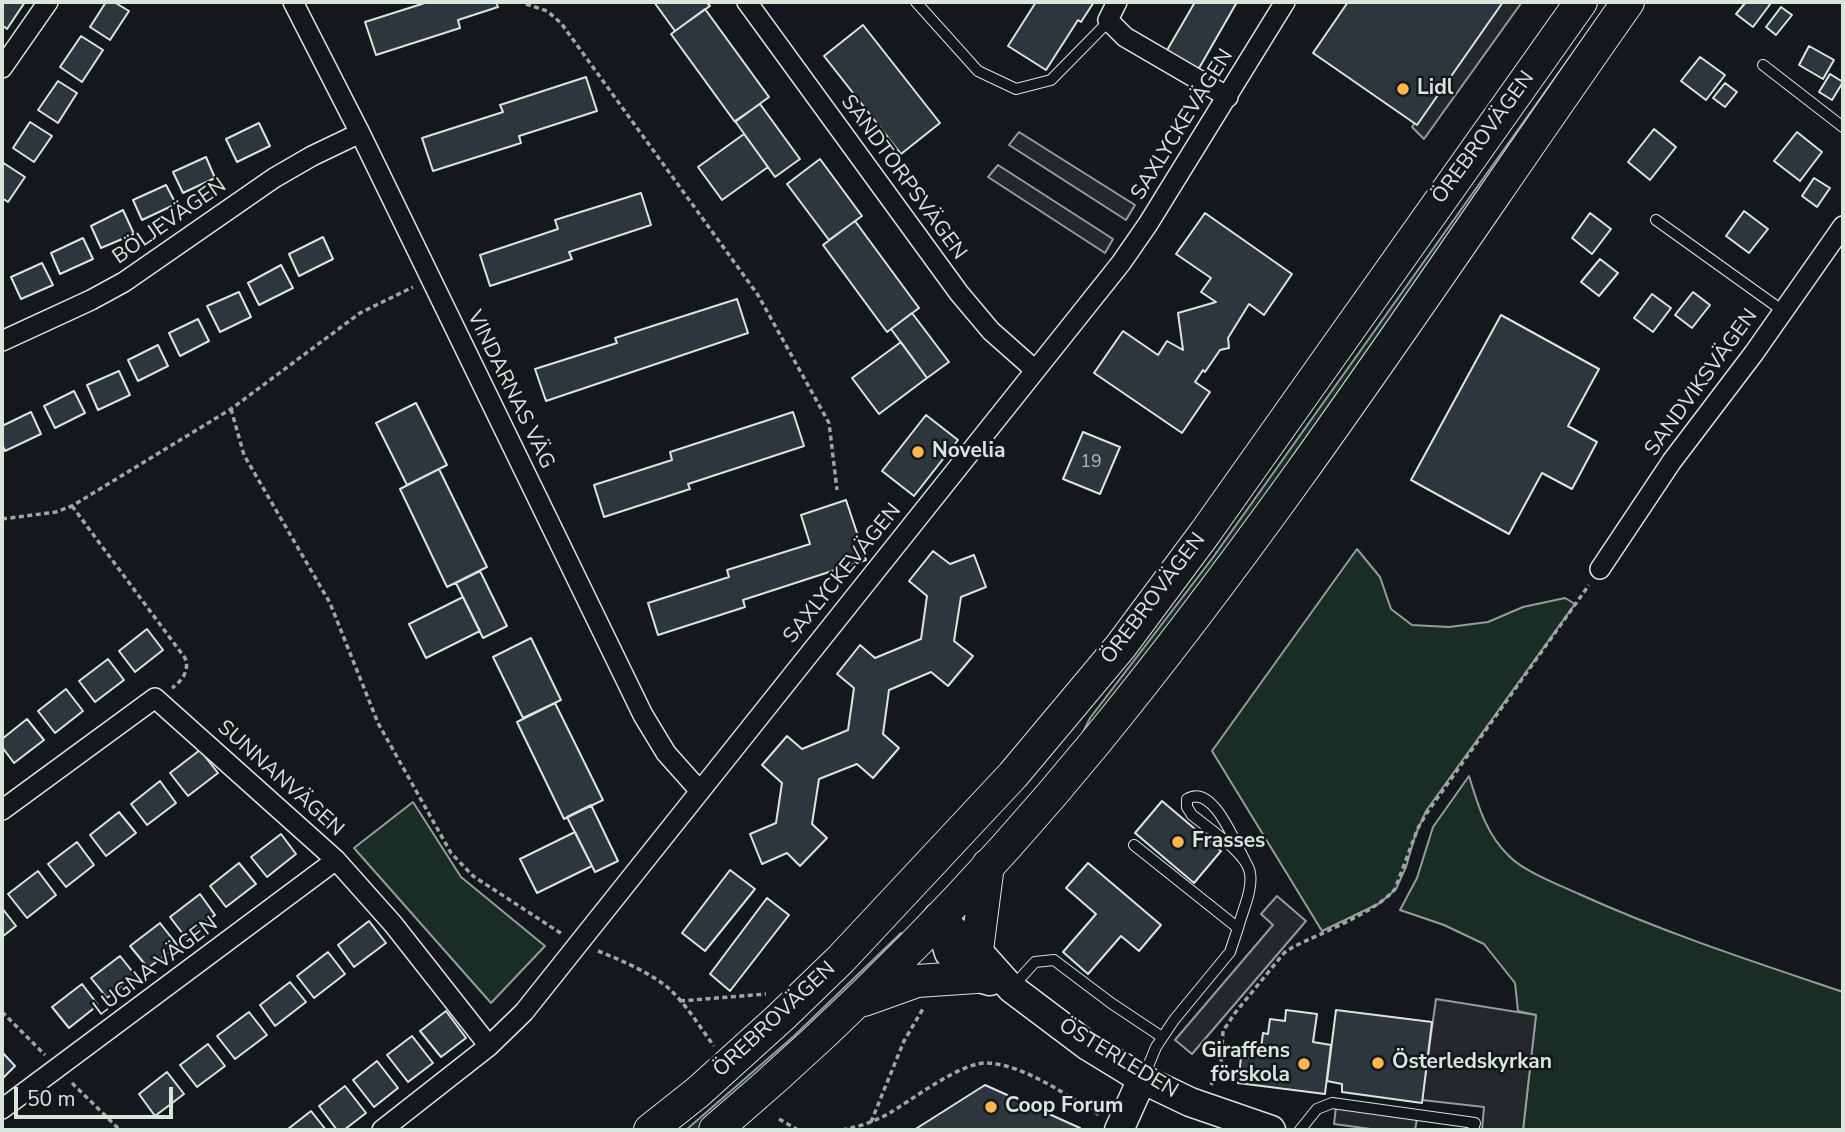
<!DOCTYPE html>
<html>
<head>
<meta charset="utf-8">
<style>
	body { margin:0 }
	#map { position:relative; width:1845px; height:1132px; overflow:hidden; background:#14181c; font-family:"Nunito Sans",sans-serif }
	canvas { display:block }
	.frame { position:absolute; inset:0; border:4px solid #d8e6dc; pointer-events:none }
	.scale { position:absolute; left:14px; top:1087px; width:159px; height:32px; box-sizing:border-box; border:4px solid #d8e6dc; border-top:0; padding-left:9px; font-size:21px; line-height:24px; white-space:nowrap; color:#d8e6dc; -webkit-text-stroke:5px #14181c; paint-order:stroke }
</style>
</head>
<body>
<div id="map">
<canvas width="1845" height="1132"></canvas>
<div class="frame"></div>
<div class="scale">50 m</div>
</div>
<script>
const c = document.querySelector('canvas').getContext('2d');
c.lineJoin = 'round';
function paint(path, color) { c.fillStyle = color; c.fill(path, 'evenodd'); }
function stroke(path, color, width, dash) { c.strokeStyle = color; c.lineWidth = width; c.lineCap = dash ? 'butt' : 'round'; c.setLineDash(dash || []); c.stroke(path); }
function label(font, color, halo, rows, align = 'center') {
  c.font = font + ' "Nunito Sans",sans-serif'; c.lineWidth = 5; c.setLineDash([]); c.textBaseline = 'middle'; c.strokeStyle = halo; c.fillStyle = color; for (const [text, x, y, turn = 0] of rows) {
    c.save(); c.translate(x, y); c.rotate((+turn || 0) * Math.PI / 180); c.textAlign = isNaN(turn) ? turn : align; if (halo) c.strokeText(text, 0, 0); c.fillText(text, 0, 0); c.restore();
  }
}
const green = new Path2D(`
	M1609,2l-302,444 -229,297 12,-25 124,-162z
	M1357,549l23,28 11,32 21,16 37,2 39,-5 35,-15 42,-9 10,6 -149,207 -11,25 -9,31 -10,22 -16,14 -58,28 -110,-180z
	M1469,776c9,29 17,58 40,80 14,15 50,29 70,38 86,39 175,68 264,98v138h-320l13,-115 -18,-4 -3,-28 -31,-39 -40,-19 -44,-15 17,-32 16,-51z
	M413,802l48,75 84,69 -54,57 -137,-155z
	M901,933l6,5 -204,192h-17l108,-94z`);
paint(green, '#1a2d24');
stroke(green, '#939e99', 2);
const parking = new Path2D(`
	M1498,2h24l-98,137 -12,-12z
	M1019,132l116,73 -9,15 -117,-75z
	M998,165l115,74 -8,14 -117,-76z
	M1277,896l29,25 -114,133 -17,-14 98,-115 -12,-11z
	M1436,999l100,16 -13,115h-41l2,-23 -62,-7z
	M1336,1107l81,12 -2,11h-37l-44,-6z`);
paint(parking, '#24282b');
stroke(parking, '#939e99', 2);
const building = new Path2D(`
	M2,2h23l-18,27 -5,-4z
	M106,2h8l15,9 -19,29 -20,-13z
	M428,2h68l2,5 -40,13 2,8 -84,27 -11,-33z
	M654,2h52l4,4 -35,25z
	M1036,2h58l-13,20 -3,-2 -32,50 -38,-24z
	M1195,2h42l-39,68 -32,-18z
	M1348,2h155l-86,123 -104,-72z
	M1746,2l25,1 -18,24 -17,-13z
	M1781,7l11,8 -16,20 -10,-8z
	M705,9l64,88 -34,25 -64,-88z
	M863,25l77,98 -39,31 -77,-98z
	M81,36l22,14 -21,32 -22,-15z
	M1809,46l25,14 -11,19 -24,-14z
	M1700,57l25,18 -19,25 -25,-19z
	M1830,74l13,8 -11,18 -13,-8z
	M586,77l11,34 -78,25 2,7 -88,28 -11,-33 81,-26 -3,-7z
	M58,81l19,12 -19,30 -20,-13z
	M1725,83l12,9 -12,15 -12,-9z
	M760,104l40,55 -25,18 -40,-56z
	M30,122l22,14 -18,26 -21,-14z
	M259,123l11,23 -33,16 -11,-23z
	M1654,129l22,18 -26,33 -22,-18z
	M1797,132l25,20 -22,29 -26,-20z
	M744,134l24,33 -46,33 -24,-33z
	M206,157l9,21 -32,15 -10,-21z
	M820,159l42,57 -33,24 -42,-56z
	M2,162l23,15 -17,25 -6,-4z
	M1814,178l16,10 -13,19 -15,-11z
	M166,185l10,19 -34,16 -9,-20z
	M641,193l10,32 -82,27 3,7 -82,27 -10,-31 78,-26 -3,-9z
	M123,210l11,24 -33,14 -10,-22z
	M1744,211l24,18 -19,24 -23,-17z
	M1205,213l87,61 -28,41 -15,-11 -21,34 1,10 -9,2 -15,22 -2,-2 -8,12 15,10 -28,41 -88,-60 29,-42 35,24 9,-14 16,9 -5,-37 38,-11 -15,-10 10,-14 -35,-24z
	M1590,213l21,16 -19,25 -20,-16z
	M855,221l64,87 -32,24 -64,-87z
	M323,237l10,22 -34,17 -10,-22z
	M83,238l10,21 -33,15 -9,-21z
	M1600,259l18,14 -19,23 -18,-14z
	M42,263l11,22 -32,14 -10,-22z
	M281,265l12,23 -34,17 -11,-22z
	M239,292l12,25 -31,15 -13,-26z
	M1693,292l17,13 -18,23 -17,-13z
	M1652,294l19,14 -18,24 -19,-14z
	M737,299l11,34 -202,68 -11,-32 82,-26 -2,-5z
	M912,313l37,49 -22,16 -36,-49z
	M1501,315l98,54 -31,57 29,16 -25,47 -30,-16 -33,61 -98,-54z
	M198,319l11,22 -29,15 -11,-23z
	M901,342l26,36 -48,36 -27,-36z
	M158,345l10,21 -30,15 -10,-21z
	M119,371l11,24 -32,15 -11,-25z
	M74,391l11,22 -30,15 -11,-22z
	M416,403l31,62 -40,20 -31,-62z
	M31,412l10,22 -36,17 -3,-7v-18z
	M793,412l11,34 -116,38 2,5 -86,28 -10,-32 78,-25 -2,-8z
	M926,415l32,25 -44,56 -32,-25z
	M1083,432l37,15 -20,47 -37,-15z
	M439,469l48,98 -40,20 -47,-98z
	M846,500l20,60 -123,40 2,7 -87,28 -10,-32 81,-26 -2,-7 83,-26 -9,-29z
	M933,551l17,13 24,-9 12,32 -25,10 -7,44 19,15 -25,30 -17,-14 -42,18 -6,44 16,14 -26,30 -16,-14 -38,15 -7,45 15,14 -27,28 -13,-13 -25,11 -12,-30 26,-11 6,-40 -20,-18 25,-29 15,13 46,-19 6,-42 -17,-14 23,-29 15,13 46,-19 6,-43 -18,-15z
	M480,571l27,55 -24,12 -27,-55z
	M463,597l17,34 -54,27 -17,-34z
	M147,629l16,21 -28,22 -16,-21z
	M531,638l30,62 -38,18 -30,-61z
	M108,659l16,21 -29,22 -16,-21z
	M66,689l17,22 -28,22 -17,-22z
	M555,703l48,97 -39,19 -47,-97z
	M27,719l17,21 -30,23 -12,-16v-8z
	M200,750l18,23 -30,23 -18,-23z
	M160,781l16,22 -29,22 -16,-21z
	M1162,801l59,50 -27,32 -59,-50z
	M591,805l27,56 -23,11 -28,-55z
	M119,812l17,21 -30,23 -16,-21z
	M575,832l17,34 -55,27 -17,-34z
	M281,834l15,20 -29,23 -16,-20z
	M77,842l17,23 -28,22 -18,-23z
	M239,863l17,21 -30,23 -16,-21z
	M1088,863l73,62 -22,26 -18,-15 -33,38 -25,-22 33,-38 -30,-26z
	M730,870l25,19 -50,62 -23,-18z
	M38,871l18,24 -29,23 -19,-24z
	M200,894l15,21 -29,23 -16,-21z
	M767,898l22,17 -59,76 -20,-17z
	M2,908l14,18 -14,11z
	M369,921l17,22 -32,24 -16,-22z
	M160,923l18,23 -30,22 -18,-22z
	M328,952l17,22 -31,24 -17,-22z
	M120,956l16,20 -29,22 -16,-20z
	M290,982l16,20 -31,24 -15,-21z
	M82,984l16,21 -29,23 -17,-21z
	M1286,1010l31,4 -4,28 18,3 -6,49 -87,-11 3,-26 8,1 1,-11 11,1 2,-15 5,1 2,-15 15,2z
	M1336,1010l96,12 -10,81 -80,-11v-8l-15,-3z
	M446,1011l20,27 -25,19 -21,-26z
	M249,1012l18,23 -32,24 -18,-23z
	M412,1036l21,27 -25,19 -21,-27z
	M208,1044l17,22 -28,21 -17,-22z
	M2,1052l13,14 -13,13z
	M377,1061l21,27 -24,19 -21,-27z
	M167,1072l17,22 -29,22 -16,-22z
	M985,1085l95,43 -1,2h-165z
	M345,1086l21,27 -22,17h-7l-18,-24z
	M311,1111l15,19h-38v-1z`);
paint(building, '#2c363c');
stroke(building, '#d8e6dc', 2);
const service = new Path2D(`
	M916,2l62,69 38,18 35,-9 58,-59
	M1763,65l80,62
	M1656,220l127,91
	M1134,845l104,83 -8,24 -56,68 -18,27 -12,29
	M1238,928c4,-16 15,-38 12,-55 -3,-20 -42,-45 -58,-58l-5,-8v-8c26,-16 48,44 58,62
	M1013,986l22,-24 19,-2 57,43 51,34
	M1300,1130l17,-21 15,-6 143,20 -2,7`);
const minor = new Path2D(`
	M293,2l67,131 283,582 23,38 33,37
	M747,2l212,291 32,38 44,39
	M1117,2l-9,18 17,17 103,60
	M2,68l46,-66
	M2,341l89,-41 33,-18 150,-104 38,-22 48,-23
	M1600,569l72,-108 82,-108 89,-127
	M2,810l153,-112 181,162 57,64 96,122
	M2,1109l334,-249
	M382,1130l107,-84 35,-34 597,-749 27,-39 137,-222`);
const secondary = new Path2D(`
	M938,917l39,33 34,38 77,58 54,33 48,23 81,28
	M938,917l11,36 27,24 14,4
	M1119,1130l23,-51`);
const trunk = new Path2D(`
	M977,950l11,-85
	M864,1000l53,-19 59,-4
	M650,1130l48,-38 83,-75 60,-58 172,-184 108,-129 84,-113 376,-531
	M715,1130c137,-116 265,-247 379,-386 193,-236 359,-493 534,-742`);
stroke(service, '#d8e6dc', 12);
stroke(minor, '#d8e6dc', 22);
stroke(secondary, '#d8e6dc', 31);
stroke(trunk, '#d8e6dc', 34);
stroke(new Path2D(`
	M526,4l21,7 14,12 197,272 71,128 8,67
	M231,409l13,46 86,148 48,120 73,130 22,23 89,58
	M72,506l113,152c5,12 -3,23 -13,30
	M2,519l54,-7 16,-6 159,-97 129,-96 53,-26
	M598,951c23,9 48,20 68,35 19,16 33,40 48,60
	M680,1001l86,-7
	M2,1012l43,43
	M72,1083l48,47
	M1211,1085l10,-22 2,-32 12,-18 49,-60 9,-6c28,-14 83,-35 102,-58l23,-61 8,-14 163,-229
	M779,1119l19,11
	M871,1122l33,-81 20,-34
	M842,1130c16,-3 31,-8 46,-16 24,-14 74,-53 100,-51 37,2 81,34 113,53`), '#9da8a2', 3.5, [5, 3.5]);
stroke(service, '#14181c', 10);
stroke(minor, '#14181c', 19);
stroke(secondary, '#14181c', 28);
stroke(trunk, '#14181c', 32);
for (const [x, y, r, color] of [
	[1403,89,7,"#ffb74d"],
	[918,452,7,"#ffb74d"],
	[1178,842,7,"#ffb74d"],
	[1378,1063,7,"#ffb74d"],
	[1304,1064,7,"#ffb74d"],
	[991,1107,7,"#ffb74d"]
]) { const dot = new Path2D(); dot.arc(x, y, r, 0, 2 * Math.PI); c.fillStyle = color; c.fill(dot); stroke(dot, '#14181c', 2.5); }
label('18px', '#adbab4', null, [
	["19",1091,463]
]);
label('bold 21px', '#d8e6dc', '#14181c', [
	["Lidl",1417,89],
	["Novelia",932,452],
	["Frasses",1192,842],
	["Giraffens",1290,1052,"right"],
	["förskola",1290,1076,"right"],
	["Österledskyrkan",1392,1063],
	["Coop Forum",1005,1107]
], 'left');
label('21px', '#d8e6dc', '#14181c', [
	["SAXLYCKEVÄGEN",1183,125,-58],
	["ÖREBROVÄGEN",1484,138,-54],
	["SANDTORPSVÄGEN",903,178,54],
	["BÖLJEVÄGEN",170,222,-35],
	["SANDVIKSVÄGEN",1702,383,-54],
	["VINDARNAS VÄG",510,390,64],
	["SAXLYCKEVÄGEN",843,574,-51],
	["ÖREBROVÄGEN",1154,599,-53],
	["SUNNANVÄGEN",280,779,42],
	["LUGNA VÄGEN",156,967,-37],
	["ÖREBROVÄGEN",775,1020,-43],
	["ÖSTERLEDEN",1118,1059,31]
]);
</script>
</body>
</html>
